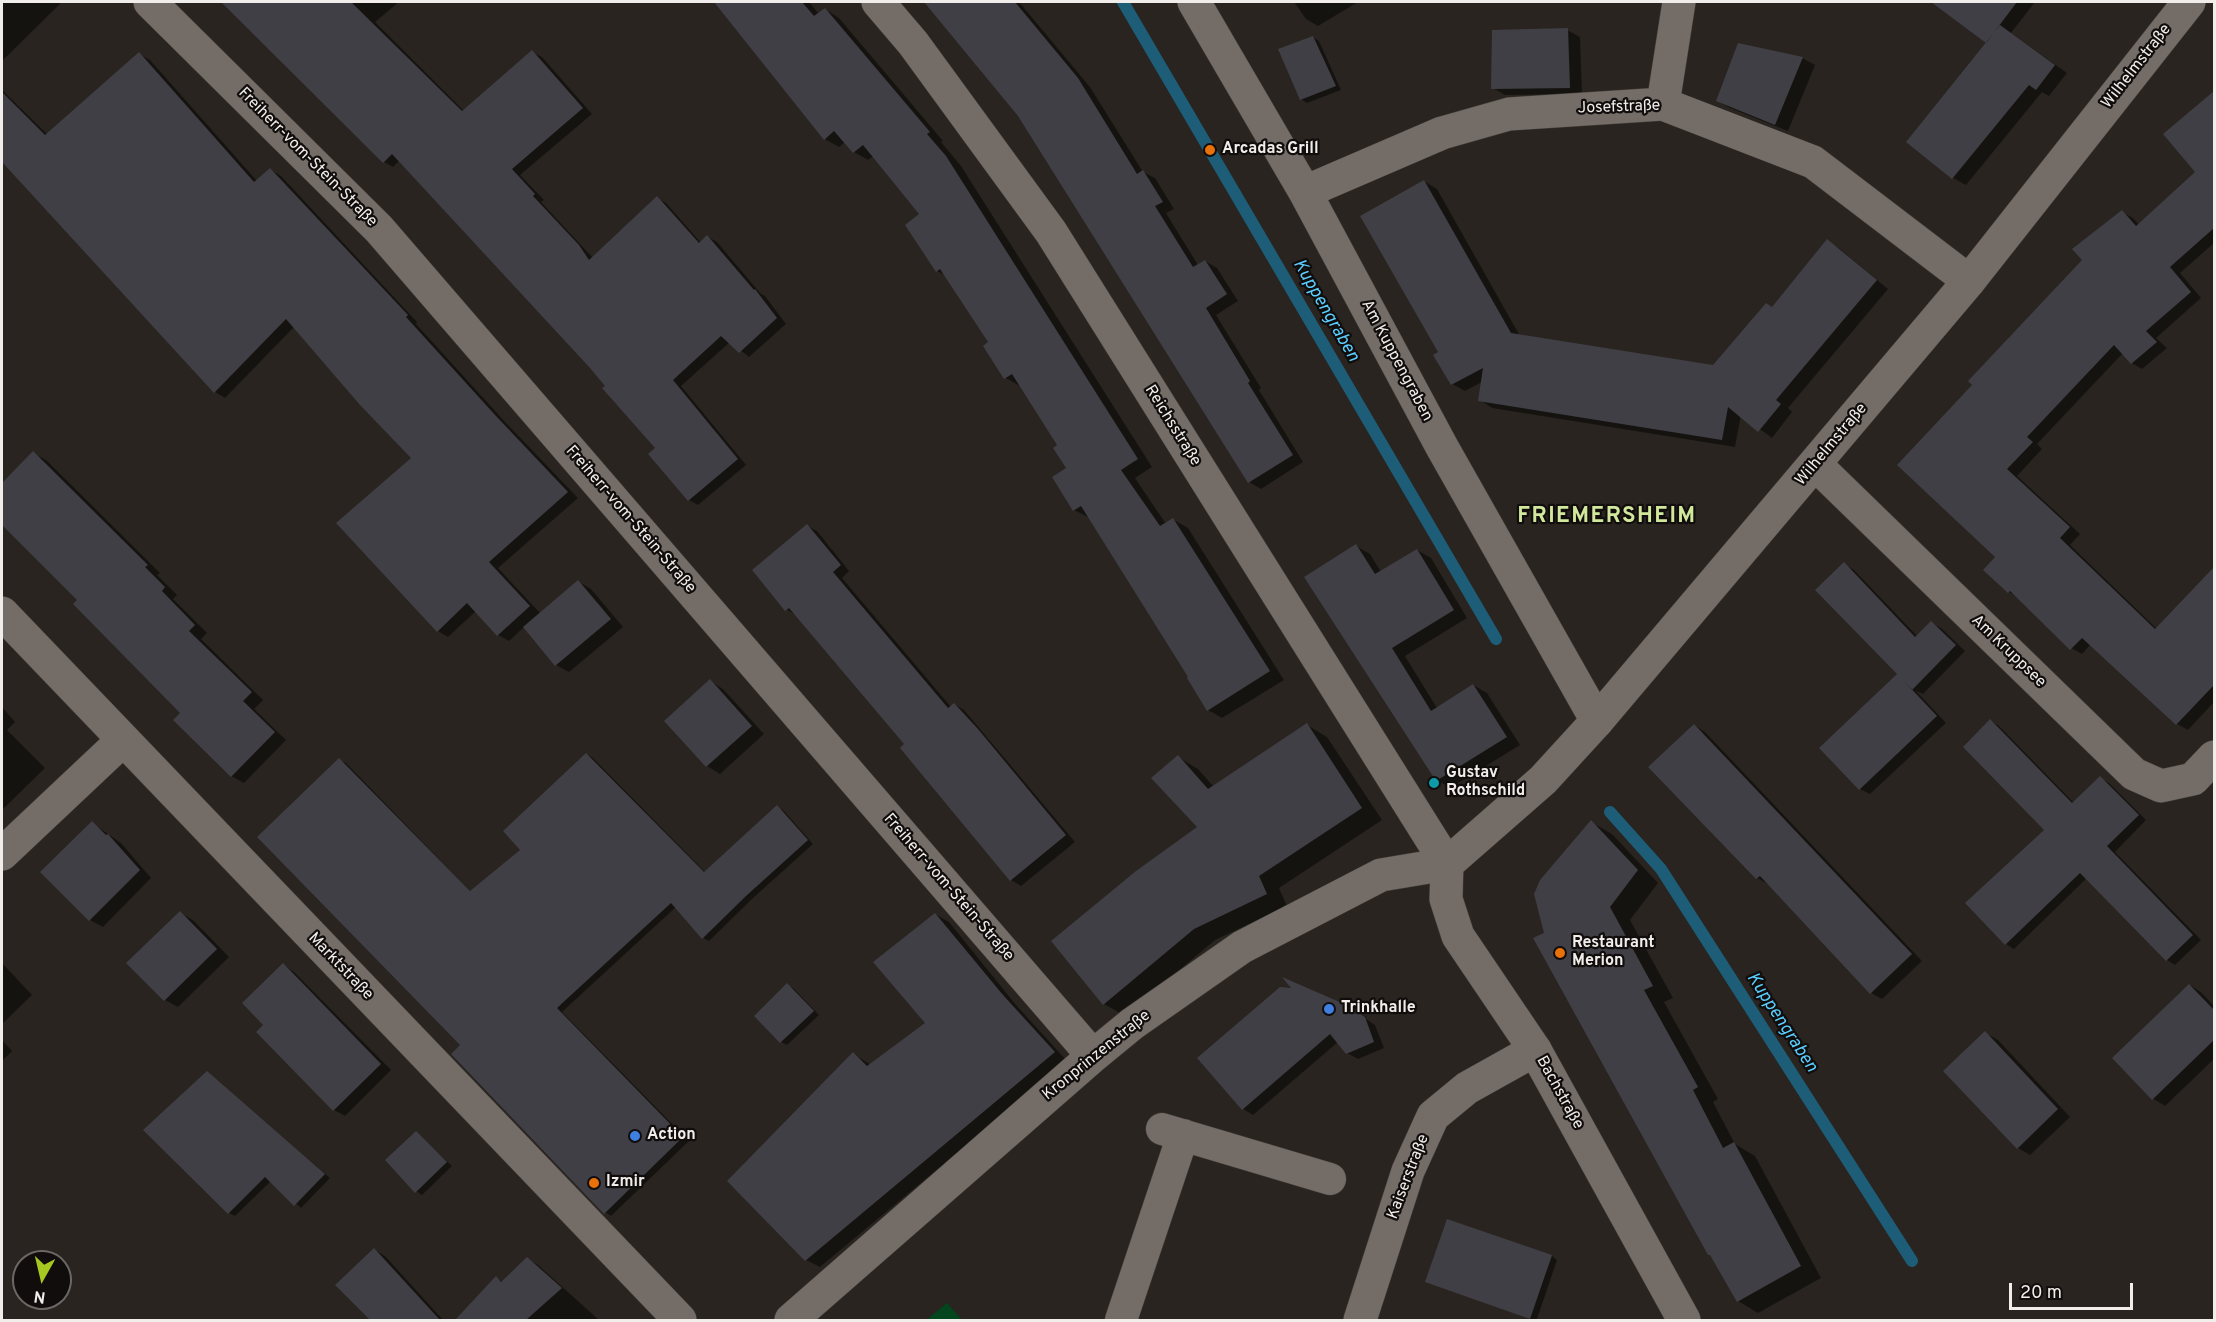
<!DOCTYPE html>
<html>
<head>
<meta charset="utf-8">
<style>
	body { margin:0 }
	#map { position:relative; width:2216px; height:1322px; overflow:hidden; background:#29241f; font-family:Overpass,sans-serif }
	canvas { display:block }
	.frame { position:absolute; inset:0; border:3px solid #f0edea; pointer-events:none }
	.north { position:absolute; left:12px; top:1250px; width:60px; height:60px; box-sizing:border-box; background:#100d0c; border:2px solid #6a6765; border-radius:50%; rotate:188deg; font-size:16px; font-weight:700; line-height:24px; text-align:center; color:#f0edea }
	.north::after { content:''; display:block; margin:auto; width:21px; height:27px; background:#a6c820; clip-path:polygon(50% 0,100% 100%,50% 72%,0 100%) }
	.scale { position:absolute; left:2009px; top:1283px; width:124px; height:27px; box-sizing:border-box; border:3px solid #f0edea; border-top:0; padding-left:8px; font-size:18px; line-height:21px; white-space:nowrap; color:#f0edea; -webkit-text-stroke:4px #100d0c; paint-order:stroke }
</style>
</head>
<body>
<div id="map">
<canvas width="2216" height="1322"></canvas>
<div class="frame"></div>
<div class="north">N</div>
<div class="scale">20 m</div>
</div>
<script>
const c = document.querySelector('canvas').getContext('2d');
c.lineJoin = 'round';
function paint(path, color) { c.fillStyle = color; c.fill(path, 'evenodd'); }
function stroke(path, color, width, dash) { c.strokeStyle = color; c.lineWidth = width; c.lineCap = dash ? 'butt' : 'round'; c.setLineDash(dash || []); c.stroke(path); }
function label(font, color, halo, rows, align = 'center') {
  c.font = font + ' Overpass,sans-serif'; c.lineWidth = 4.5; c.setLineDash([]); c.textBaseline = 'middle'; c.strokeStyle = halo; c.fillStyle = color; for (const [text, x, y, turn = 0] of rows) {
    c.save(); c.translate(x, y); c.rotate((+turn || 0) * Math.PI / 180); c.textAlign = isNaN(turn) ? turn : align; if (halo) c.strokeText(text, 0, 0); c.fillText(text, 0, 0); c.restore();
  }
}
paint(new Path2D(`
	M947,1303l15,17h-36z`), '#03451d');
paint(new Path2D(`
	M2,2h60l-60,59z
	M242,2h157l-24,20 89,89 68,-59 10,5 50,57 -72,61 24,25 -3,2 52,56 64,-60 9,5 35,40 7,-6 9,5 44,52 4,2 21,28 -37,33 -19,-15 -49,44 65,79 -48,40 -9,-5 -32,-52 -50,-62 -207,-226 -7,7 -9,-5 -151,-151z
	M715,2h94l10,12 6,-5 14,9 104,123 -2,1 20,24 191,301 -17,11 31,46 8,-4 14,8 96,152 -62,38 -14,-8 -17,-32 -101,-160 -16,-8 -20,-33 14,-9 -9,-22 -39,-60 -14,-8 -16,-35 -43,-67 -10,-5 -16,-57 -47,-58 -6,4 -14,-8 -9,-10 -6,5 -14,-8 -62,-80z
	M925,2h94l71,85 53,85 12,6 19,31 -8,4 32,52 7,-4 12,7 21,33 -22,14 45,73 -2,2 44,72 -42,27 -12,-7 -230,-367z
	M1294,2h64l-40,24 -12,-7z
	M1944,2h91l-24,31 56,40 -18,23 -7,-4 -76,93 -13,-7 -45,-36 80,-99 -48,-36z
	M1567,30l13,7 2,57 -77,1 -12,-7z
	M1313,37l6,4 22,49 -34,13 -6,-4z
	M139,54l11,6 107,121 14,-11 10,6 136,146 -1,2 90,99 72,75 -80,70 43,46 38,-32 12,7 32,38 -54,45 -13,-7 -32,-38 -15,14 -11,-6 -22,-24 -28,26 -10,-6 -25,-172 -119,-132 -69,71 -10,-6 -213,-233v-69l46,45z
	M1802,58l13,7 -27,66 -58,-23 -12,-7z
	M2207,99l7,4v140l-34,30 21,25 -45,40 11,10 -25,21 -10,-6 -9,-10 -86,91 5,5 -25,27 63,58 -10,11 87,84 57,-60v133l-26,28 -11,-6 -86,-80 -9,10 -11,-6 -53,-51 -9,-5 -11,-35 -24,-172 110,-125 38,-48 11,6 6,7 58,-53z
	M1424,181l13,8 83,147 193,31 60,-58 54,-68 13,8 48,40 -100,119 4,4 -20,26 -31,-23 -6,32 -243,-39 -12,-8 2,-18 -17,9 -13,-7 -12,-31z
	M33,453l13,7 114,113 -3,2 20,20 -4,4 34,34 -6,6 62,61 -9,9 32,31 -42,43 -13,-7 -49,-63 -103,-113 -77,-77v-38z
	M807,526l10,5 32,40 -7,7 109,129 3,-3 10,6 111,132 -54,44 -10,-6 -109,-132 4,-3 -110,-130 -10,-6z
	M1356,546l14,8 11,18 36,-22 14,8 36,60 -62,38 32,52 36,-23 14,8 33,52 -70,43 -13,-8z
	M1844,564l10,6 64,67 13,-14 10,5 24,23 -42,43 -7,-3 30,32 -76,71 -10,-5 39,-115z
	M710,681l13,8 41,45 -44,40 -13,-8 -41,-45z
	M2,707l13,15 -8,8 38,38 -43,42z
	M1991,721l8,5 75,77 26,-25 9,5 37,37 -31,32 86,88 -26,25 -8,-5 -80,-82 -73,71 -8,-5 40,-114z
	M1307,725l20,12 55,83 -103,68 8,18 -72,34 -90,76 -21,-12 95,-176 -21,-71 20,12 16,18z
	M1694,725l11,7 217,229 -40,38 -11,-6 -103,-109 -11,-6 -106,-111z
	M586,754l7,4 113,115 72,-66 6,4 29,33 -61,55 -43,42 -6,-3 -27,-31 -114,105 127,129 -78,75 -6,-4 -143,-167 -123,-285 7,3 125,129 51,-42z
	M1591,822l21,12 46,49 -28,37 43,78 -9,4 54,97 -5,3 22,42 20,12 66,122 -63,35 -20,-12 -193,-368z
	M92,823l29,20 30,35 -48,49 -13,-7 -48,-48z
	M180,913l13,7 36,37 -51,50 -13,-7z
	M935,914l14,8 67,83 51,56 -247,206 -14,-7 48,-206 17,11 56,-42z
	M2,963l30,32 -30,29z
	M284,965l10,7 97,98 -46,46 -11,-6z
	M1287,981l80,36 -2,1 10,7 9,23 -26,11 -11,-6 -9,-11 -85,73 -10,-6 52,-119z
	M787,985l6,3 26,27 -32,30 -6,-3 -25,-26z
	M2190,985l12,8 12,13v53l-49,47 -13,-8z
	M1985,1033l13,7 72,77 -40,38 -12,-7z
	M2,1040l10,11 -10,10z
	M207,1072l123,106 -29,30 -30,-27 -36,35 -6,-3z
	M416,1133l36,33 -30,29 -6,-4z
	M375,1250l10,6 58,64h-71l-35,-35z
	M1552,1256l5,4 -20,59 2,1h-12z
	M527,1259l11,6 61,55h-142l39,-42 7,4z`), '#0007');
stroke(new Path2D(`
	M1123,2l373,637
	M1610,812l51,57 251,392`), '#1d5d77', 12);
paint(new Path2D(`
	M221,2h130l111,109 70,-61 51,58 -71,61 23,25 -2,2 46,49 10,15 68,-64 42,47 8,-8 47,55 1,-1 22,29 -38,35 -18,-17 -48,44 65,79 -50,42 -40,-47 7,-6 -53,-60 3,-2 -15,-18 -198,-214 -9,9z
	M714,2h88l12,14 11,-8 105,124 -3,2 19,22 192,303 -17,11 39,56 13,-8 97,153 -63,40 -20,-33 1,-1 -107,-171 -8,5 -21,-34 14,-9 -13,-20 4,-3 -45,-71 -8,5 -21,-33 5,-4 -48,-73 -4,3 -31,-47 14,-11 -56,-69 -10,8 -19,-22 -10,9z
	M924,2h91l63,76 59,96 6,-4 20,32 -8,4 38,61 12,-7 22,34 -21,14 44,73 -2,2 45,72 -45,28 -230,-367z
	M1931,2h86l-31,41z
	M2000,25l55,40 -19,25 -7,-5 -77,94 -46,-37z
	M1568,28l2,60 -79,1 1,-59z
	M1313,36l23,50 -36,14 -22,-51z
	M1738,43l65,14 -28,68 -59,-24z
	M139,52l115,130 16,-14 138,147 -2,2 90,99 72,76 -79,70 41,44 -33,30 -30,-33 -30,29 -101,-109 75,-65 -51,-53 -74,-86 -72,74 -212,-231v-70l43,43z
	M2214,91v137l-44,39 21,25 -45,39 11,11 -26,22 -17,-19 -87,92 6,5 -26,27 63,58 -10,11 95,91 59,-62v118l-38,40 -94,-87 -12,12 -60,-59 -2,2 -25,-23 12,-13 -98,-92 75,-80 -4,-4 114,-121 -10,-11 50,-39 14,16 59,-54 -32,-38z
	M1424,180l87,153 202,32 53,-62 6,4 55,-68 50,41 -101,120 5,4 -23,28 -30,-25 -6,33 -244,-39 5,-33 -32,17 -18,-30 5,-3 -78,-136z
	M33,451l115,114 -3,2 20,20 -3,4 33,34 -6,6 63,61 -9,9 32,31 -44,45 -58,-57 7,-7 -107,-109 4,-4 -75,-75v-42z
	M807,524l34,41 -8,7 115,136 6,-5 24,26 88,106 -56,46 -110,-133 4,-4 -115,-136 -4,3 -33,-41z
	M1356,544l19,30 42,-25 37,61 -62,38 39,63 42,-27 34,53 -71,44 -132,-204z
	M1844,562l71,75 16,-16 25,24 -44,45 -10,-11 35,37 -78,74 -40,-42 78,-74 -82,-84z
	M578,580l33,39 -56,47 -32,-39z
	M710,679l42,47 -46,41 -42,-46z
	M1990,719l82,84 28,-27 39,39 -32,31 86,89 -27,26 -86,-88 -75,72 -40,-42 79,-73 -81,-83z
	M1307,723l55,85 -103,68 8,18 -73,35 -91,76 -52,-64 85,-70 61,-44 -46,-49 27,-23 30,34z
	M1694,724l218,230 -42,40 -110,-118 -4,3 -108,-112z
	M586,753l118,119 73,-67 31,35 -62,56 -44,43 -31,-36 -114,105 126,129 -79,77 -153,-160 9,-9 -203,-208 82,-79 131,133 50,-41 -17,-19z
	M1591,820l47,50 -28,37 43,79 -9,4 54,97 -5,3 30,58 11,-6 67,124 -64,36 -27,-47h-2l-175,-317 11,-5 -10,-39 6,-14z
	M92,821l14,14 2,-1 32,36 -51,51 -49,-49z
	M180,911l37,38 -53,52 -38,-38z
	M935,913l68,82 52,57 -250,209 -78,-80 126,-129 14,14 58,-43 -52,-61z
	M283,963l98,101 -48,47 -77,-79 7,-7 -21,-22z
	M1282,977l76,33 -2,1 9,6 9,25 -28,12 -16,-20 -88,76 -45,-52 83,-71 11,1z
	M787,983l27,28 -34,32 -26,-27z
	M2189,984l25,26v30l-62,60 -40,-42z
	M1985,1031l73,78 -41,40 -74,-78z
	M207,1071l118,103 -31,32 -29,-29 -37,37 -85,-84z
	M416,1131l31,31 -32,31 -30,-33z
	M1447,1219l105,36 -22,64 -105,-37z
	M374,1248l66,72h-70l-35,-35z
	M527,1257l35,31 -36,32h-71l41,-44 5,6z`), '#403f45');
const pedestrian = new Path2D(`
	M1162,1129l168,50
	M1121,1320l62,-185`);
const minor = new Path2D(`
	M150,2l229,227 714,827
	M1194,2l111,190 137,255 155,274
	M1663,104l16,-102
	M1305,192l137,-59 67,-19 154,-10 150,58 156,119
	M1816,465l318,309 27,12 32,-7 21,-22
	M2,613l678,707
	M2,854l121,-114
	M791,1320l302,-264 39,-32 110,-77 139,-72 66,-11 -396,-632 -138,-189 -35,-41
	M1360,1320l48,-149 25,-55 34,-28 68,-38`);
const tertiary = new Path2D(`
	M1684,1320l-149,-270 -77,-114 -12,-37 1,-35 96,-84 54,-59 372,-440 220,-279`);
stroke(pedestrian, '#433e3a', 33);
stroke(minor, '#433e3a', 34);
stroke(tertiary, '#433e3a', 34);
stroke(pedestrian, '#736c67', 32);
stroke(minor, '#736c67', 33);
stroke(tertiary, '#736c67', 33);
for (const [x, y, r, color] of [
	[1210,150,6,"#e8710a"],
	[1434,783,6,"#0f9aa8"],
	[1560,953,6,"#e8710a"],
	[1329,1009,6,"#3f7fe0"],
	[635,1136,6,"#3f7fe0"],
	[594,1183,6,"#e8710a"]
]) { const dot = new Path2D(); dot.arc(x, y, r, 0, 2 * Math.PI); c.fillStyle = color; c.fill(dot); stroke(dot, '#100d0c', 2); }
label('16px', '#f0edea', '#100d0c', [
	["Wilhelmstraße",2137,67,-52],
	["Josefstraße",1619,108,-2],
	["Freiherr-vom-Stein-Straße",307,158,45],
	["Am Kuppengraben",1396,361,62],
	["Reichsstraße",1172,426,58],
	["Wilhelmstraße",1832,445,-50],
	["Freiherr-vom-Stein-Straße",630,520,49],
	["Am Kruppsee",2008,652,44],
	["Freiherr-vom-Stein-Straße",948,888,49],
	["Marktstraße",340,967,46],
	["Kronprinzenstraße",1097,1056,-39],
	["Bachstraße",1559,1093,61],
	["Kaiserstraße",1409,1177,-69]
]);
label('bold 16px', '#f0edea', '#100d0c', [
	["Arcadas Grill",1222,150],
	["Gustav",1446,774],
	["Rothschild",1446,792],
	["Restaurant",1572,944],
	["Merion",1572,962],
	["Trinkhalle",1341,1009],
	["Action",647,1136],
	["Izmir",606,1183]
], 'left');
label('italic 18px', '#5aceff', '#100d0c', [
	["Kuppengraben",1325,311,60],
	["Kuppengraben",1781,1023,57]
]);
c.letterSpacing = '1.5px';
label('bold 22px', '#d1e79c', '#100d0c', [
	["FRIEMERSHEIM",1607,518]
]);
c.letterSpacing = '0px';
</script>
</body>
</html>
